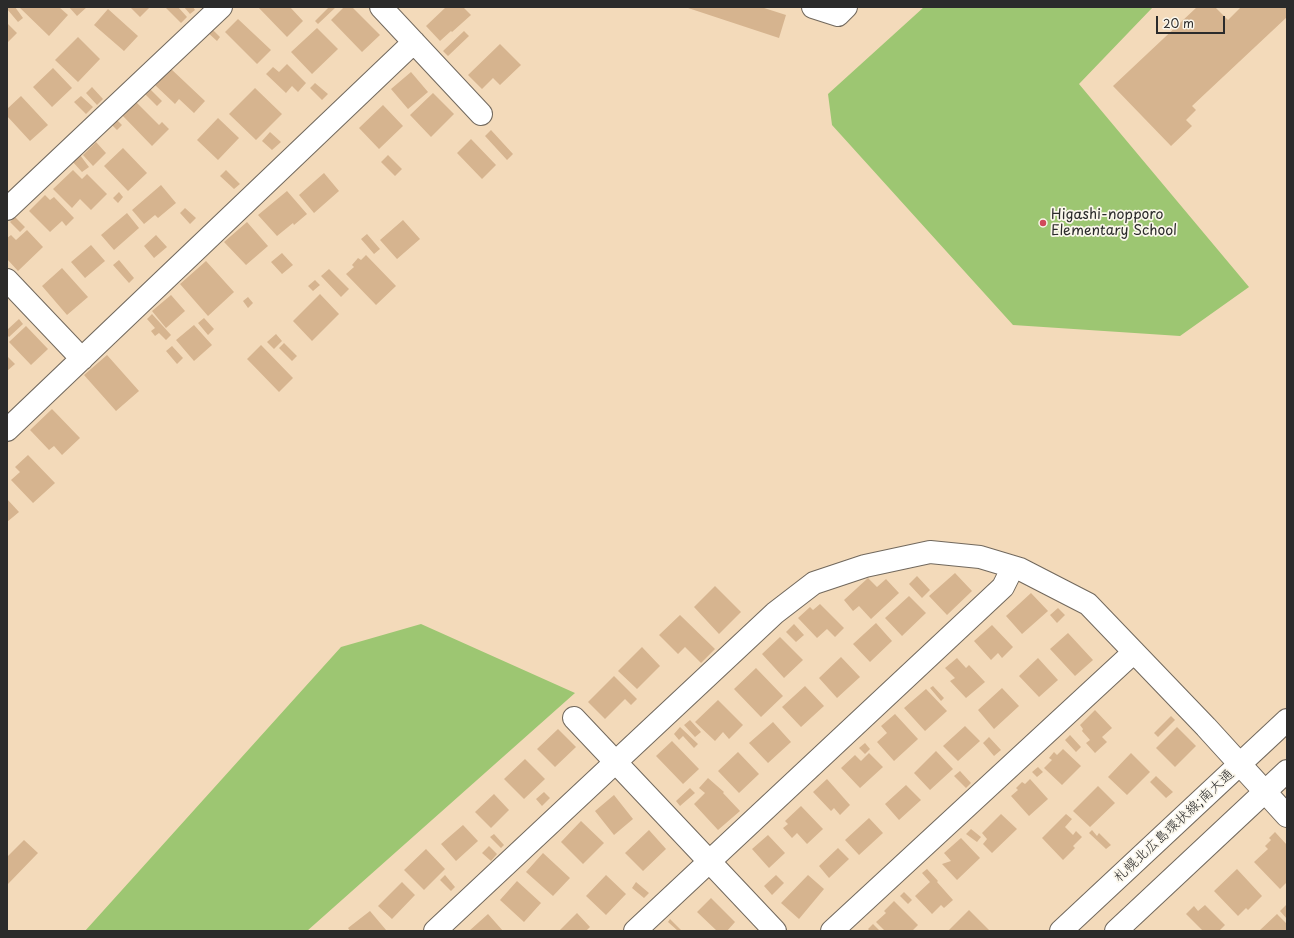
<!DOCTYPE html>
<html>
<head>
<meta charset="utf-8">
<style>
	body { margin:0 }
	#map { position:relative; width:1294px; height:938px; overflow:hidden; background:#f3daba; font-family:"Playpen Sans",sans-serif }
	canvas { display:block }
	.frame { position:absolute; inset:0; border:8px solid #2b2b2b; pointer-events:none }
	.scale { position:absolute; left:1156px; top:16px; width:69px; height:18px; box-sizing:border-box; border:2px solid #2b2b2b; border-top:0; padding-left:5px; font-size:12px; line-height:14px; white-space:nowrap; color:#2b2b2b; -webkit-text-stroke:3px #fbf7ec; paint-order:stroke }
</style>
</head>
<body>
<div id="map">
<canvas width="1294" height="938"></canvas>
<div class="frame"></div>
<div class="scale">20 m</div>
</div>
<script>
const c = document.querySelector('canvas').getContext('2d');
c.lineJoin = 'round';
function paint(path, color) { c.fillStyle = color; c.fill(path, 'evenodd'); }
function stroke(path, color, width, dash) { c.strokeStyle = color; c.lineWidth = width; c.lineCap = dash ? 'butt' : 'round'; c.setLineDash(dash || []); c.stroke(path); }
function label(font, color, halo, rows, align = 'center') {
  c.font = font + ' "Playpen Sans","Klee One",sans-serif'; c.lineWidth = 3.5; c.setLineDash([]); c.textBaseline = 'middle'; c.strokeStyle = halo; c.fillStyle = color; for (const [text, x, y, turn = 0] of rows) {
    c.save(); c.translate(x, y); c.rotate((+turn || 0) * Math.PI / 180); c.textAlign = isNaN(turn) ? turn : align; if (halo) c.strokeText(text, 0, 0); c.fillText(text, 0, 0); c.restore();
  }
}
paint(new Path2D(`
	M924,7h229l-74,77 170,203 -69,49 -167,-11 -181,-200 -4,-31z
	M421,624l154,69 -268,238h-222l256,-284z`), '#9dc672');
paint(new Path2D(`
	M7,7h8l8,11 -5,4 -11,-13z
	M19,7h40l9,8 -19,21z
	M69,7h18l-10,9z
	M130,7h20l-10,10z
	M165,7h13l9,10 -6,6z
	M184,7h9l2,3 -5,4z
	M258,7h32l13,14 -16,16z
	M329,7h7l-18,17 -3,-3z
	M344,7h8l28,28 -18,17 -31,-32z
	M446,7h17l8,8 -19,17 -1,-1 -11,10 -14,-15z
	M685,7h76l25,8 -7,23z
	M1197,7h18l13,13 13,-13h46v10l-95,89 4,4 -10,10 6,6 -21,20 -58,-60z
	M108,9l30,27 -14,15 -30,-26z
	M238,19l33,31 -14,14 -32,-32z
	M7,23l10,10 -10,10z
	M210,27l10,10 -3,4 -11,-10z
	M317,28l21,21 -26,25 -21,-22z
	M464,31l5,5 -21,20 -5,-5z
	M78,37l22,22 -22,23 -23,-22z
	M500,44l21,21 -21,20 -7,-7 -11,11 -14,-14z
	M287,64l19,19 -8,9 -6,-6 -6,7 -20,-19 7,-7 6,5z
	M53,68l19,20 -20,19 -19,-20z
	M170,68l35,33 -11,12 -15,-14 -4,5 -21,-20z
	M411,72l17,20 -20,17 -17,-20z
	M315,83l13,11 -6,6 -12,-12z
	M92,87l11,12 -6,6 -11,-12z
	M255,88l27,26 -26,26 -27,-26z
	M150,89l12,12 -5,5 -12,-12z
	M433,93l21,21 -23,23 -21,-22z
	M21,96l27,29 -18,16 -23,-25v-7z
	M81,96l12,11 -7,7 -12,-12z
	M136,102l23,23 3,-3 7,7 -17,17 -30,-31z
	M383,105l20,21 -24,23 -20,-21z
	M218,118l21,20 -21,22 -21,-20z
	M117,120l5,5 -5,5 -5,-5z
	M491,130l22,24 -6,6 -22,-24z
	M270,132l11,10 -9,8 -10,-9z
	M471,139l25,26 -14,14 -25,-26z
	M96,142l10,11 -13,13 -10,-11z
	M123,148l24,25 -19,18 -24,-25z
	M80,155l9,12 -7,5 -10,-11z
	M388,155l14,14 -7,7 -14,-14z
	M73,170l9,9 5,-5 20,20 -16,16 -11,-11 -8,9 -19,-19z
	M226,170l14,14 -6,5 -14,-13z
	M324,173l15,18 -25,22 -15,-18z
	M161,185l15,18 -18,15 -3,-3 -11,9 -12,-14z
	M287,191l20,23 -13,11 -1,-2 -16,13 -19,-21z
	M119,192l4,5 -5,6 -5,-5z
	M45,195l5,5 4,-3 20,21 -8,8 -4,-5 -12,11 -21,-21z
	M185,208l11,10 -6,6 -10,-11z
	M127,213l12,15 -25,22 -13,-15z
	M15,217l10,10 -5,5 -10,-10z
	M403,220l17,19 -23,20 -17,-19z
	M247,222l21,24 -22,19 -22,-23z
	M27,230l16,17 -25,24 -11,-12v-21l4,-3 5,5z
	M367,234l13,15 -6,5 -13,-15z
	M156,235l11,12 -13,11 -10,-12z
	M91,245l14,16 -20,17 -14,-16z
	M282,253l11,12 -11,9 -11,-12z
	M366,255l30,31 -20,19 -30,-31 8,-7 -2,-2 6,-7 3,2z
	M119,260l15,18 -5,5 -16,-18z
	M206,261l28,31 -26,24 -28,-32z
	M62,268l26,29 -21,18 -25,-29z
	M329,269l20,20 -8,8 -20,-21z
	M315,280l5,5 -7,6 -5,-5z
	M320,294l19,20 -27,27 -19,-20z
	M171,295l14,16 -19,17 -14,-17z
	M248,297l5,6 -5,5 -5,-7z
	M152,314l19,21 -5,5 -7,-7 -4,3 -4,-5 4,-3 -8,-9z
	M204,318l10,11 -6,6 -10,-12z
	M19,319l4,5 -14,13 -2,-2v-5z
	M194,325l18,20 -18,16 -18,-21z
	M26,326l22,23 -17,16 -22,-23z
	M276,334l6,7 -8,8 -7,-7z
	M284,343l13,13 -5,5 -13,-13z
	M261,345l32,33 -14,14 -32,-33z
	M172,346l11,12 -6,6 -11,-13z
	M107,355l32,36 -23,20 -32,-36z
	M7,356l8,8 -8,7z
	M52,409l28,29 -18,17 -8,-9 -5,4 -19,-20z
	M28,455l27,28 -22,20 -22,-23 9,-8 -5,-5z
	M7,499l12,13 -12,10z
	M955,573l17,18 -25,24 -18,-19z
	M917,576l13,14 -8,8 -13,-14z
	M868,578l9,9 9,-8 13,14 -28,26 -12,-13 -6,5 -9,-11z
	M715,586l26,26 -22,22 -25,-27z
	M1031,593l17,18 -26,23 -16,-18z
	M909,596l17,17 -24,23 -17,-18z
	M820,604l24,24 -9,9 -8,-8 -10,9 -19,-20 12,-11 3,3z
	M1058,608l7,7 -8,8 -7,-8z
	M680,615l35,34 -14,14 -16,-16 -7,7 -19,-19z
	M876,623l16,18 -22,21 -17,-18z
	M794,624l10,11 -8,7 -10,-10z
	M992,625l21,22 -11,11 -4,-5 -7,7 -17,-19z
	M1068,633l25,27 -18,16 -25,-27z
	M780,637l23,23 -19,18 -22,-24z
	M642,647l18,19 -23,23 -19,-18z
	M841,657l19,20 -23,21 -18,-20z
	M957,658l9,10 3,-3 16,17 -19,16 -16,-17 5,-3 -10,-10z
	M1038,658l20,22 -19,17 -20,-21z
	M756,668l27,28 -22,21 -27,-28z
	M614,676l23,23 -6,6 -6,-6 -20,20 -17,-17z
	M805,686l19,20 -23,21 -19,-20z
	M933,686l11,12 -3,3 -11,-13z
	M1002,688l17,18 -25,23 -16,-19z
	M926,689l21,22 -22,20 -21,-23z
	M718,700l25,25 -14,14 -6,-7 -8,9 -20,-19z
	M1095,710l17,18 -10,9 5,5 -12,11 -9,-10 4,-3 -8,-9 1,-2 -3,-4z
	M895,714l23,25 -24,22 -17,-19 10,-9 -6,-7z
	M1171,716l4,4 -17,17 -4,-4z
	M690,720l11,12 -6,5 -11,-12z
	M773,722l18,20 -23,21 -19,-20z
	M965,726l15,15 -22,20 -15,-15z
	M680,727l18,17 -4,4 -11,-12 -4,4 -5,-6z
	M1177,727l19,19 -21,21 -19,-19z
	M558,729l18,18 -21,20 -18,-18z
	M1070,735l11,12 -5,5 -11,-12z
	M989,737l12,13 -7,6 -11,-13z
	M672,741l27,28 -16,15 -27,-28z
	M865,743l5,6 -5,5 -6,-6z
	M1063,749l18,17 -19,19 -18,-17 8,-8 -3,-2 5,-6 3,3z
	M936,751l17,18 -23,21 -16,-17z
	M738,752l21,22 -20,19 -21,-22z
	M869,753l14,14 -23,21 -19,-20 14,-13 6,6z
	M1131,753l19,19 -23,23 -19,-18z
	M525,759l20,20 -21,20 -20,-20z
	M1038,767l5,5 -6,5 -5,-5z
	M960,771l11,12 -5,5 -12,-12z
	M1156,776l17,16 -7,6 -16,-16z
	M708,778l16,14 -1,1 17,18 -22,19 -24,-26 11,-11 -6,-5z
	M827,779l23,26 -10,10 -6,-7 -3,3 -18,-19z
	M1030,779l18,20 -19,17 -18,-20 7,-6 -2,-2 6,-6 3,2z
	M906,785l15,15 -22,20 -14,-16z
	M1098,786l17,17 -25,24 -17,-16z
	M690,788l5,5 -15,13 -4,-5z
	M544,792l6,6 -8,8 -6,-7z
	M494,794l15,16 -18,18 -16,-16z
	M614,795l19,24 -19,16 -19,-24z
	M801,806l22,23 -16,15 -10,-11 -5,5 -9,-10 5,-4 -3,-3z
	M1001,814l16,15 -25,24 -9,-9 4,-5 -5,-6z
	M1066,814l6,5 -7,8 8,8 3,-4 6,6 -9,9 2,2 -12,12 -21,-22z
	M869,818l14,15 -24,22 -14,-15z
	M581,821l23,22 -21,21 -22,-22z
	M463,825l15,16 -22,20 -15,-17z
	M971,829l10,8 -4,5 -11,-8z
	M649,830l17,19 -23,22 -18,-18z
	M1092,830l5,6 2,-3 12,12 -5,4 -17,-16z
	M1275,832l12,13v37l-7,7 -26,-27 14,-13 -3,-3 6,-6 -2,-2z
	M494,834l10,11 -3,3 -11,-11z
	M768,835l17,18 -16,15 -17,-19z
	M961,838l19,20 -23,22 -15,-16 9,-3 -7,-8z
	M24,840l14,13 -31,32v-28z
	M489,846l8,8 -6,7 -9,-8z
	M838,848l11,11 -20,19 -10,-12z
	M426,849l19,20 -21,21 -20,-20z
	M543,853l27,25 -17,18 -27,-24z
	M927,869l11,12 -1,1 16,18 -9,8 -3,-3 -9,9 -17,-18 15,-14 -8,-9z
	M1237,869l25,27 -14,14 -2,-2 -8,8 -24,-25z
	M445,875l10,12 -4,4 -11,-11z
	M606,875l20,19 -20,21 -20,-19z
	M776,875l8,8 -12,12 -8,-9z
	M808,875l16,14 -25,30 -18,-16z
	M517,881l24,22 -17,19 -24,-22z
	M402,882l13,13 -23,24 -14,-13z
	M636,882l13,11 -5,5 -12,-10z
	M904,892l8,8 -4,4 -8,-8z
	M711,898l24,24 -8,9h-10l-20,-19z
	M894,901l24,24 -6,6h-27l-9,-9 10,-9 -2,-2z
	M1287,904v15l-7,-8z
	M1205,905l20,20 -6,6h-16l-17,-17 8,-8 4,5z
	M969,910l21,21h-42z
	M370,911l16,19 -36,1 -2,-3z
	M577,913l13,14 -4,4h-27z
	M488,914l15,17h-34z
	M1277,914l10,10v7h-28z
	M670,919l12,12h-4l-10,-9z
	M873,924l7,7h-10l-2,-2z`), '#d6b48f');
const street = new Path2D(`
	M381,7l100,107
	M813,7l25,8 8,-8
	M7,209l214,-202
	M7,280l75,79
	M7,430l407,-388
	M574,718l201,213
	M435,931l340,-318 39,-30 51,-17 65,-14 50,5 40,12 68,35 118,123 81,89
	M635,931l368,-344 10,-20
	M832,931l302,-279`);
const primary = new Path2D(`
	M1061,931l226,-211
	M1116,931l171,-160`);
stroke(street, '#71685d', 24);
stroke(primary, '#71685d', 24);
stroke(street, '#fff', 22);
stroke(primary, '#fff', 22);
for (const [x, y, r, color] of [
	[1043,223,4,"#d1495b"]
]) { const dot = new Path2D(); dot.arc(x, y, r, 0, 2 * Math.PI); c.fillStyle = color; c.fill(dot); stroke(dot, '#fbf7ec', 1.5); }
label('14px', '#2b2b2b', '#fbf7ec', [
	["Higashi-nopporo",1051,215],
	["Elementary School",1051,231]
], 'left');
label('14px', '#2b2b2b', '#fbf7ec', [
	["札幌北広島環状線;南大通",1174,826,-43]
]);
</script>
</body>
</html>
